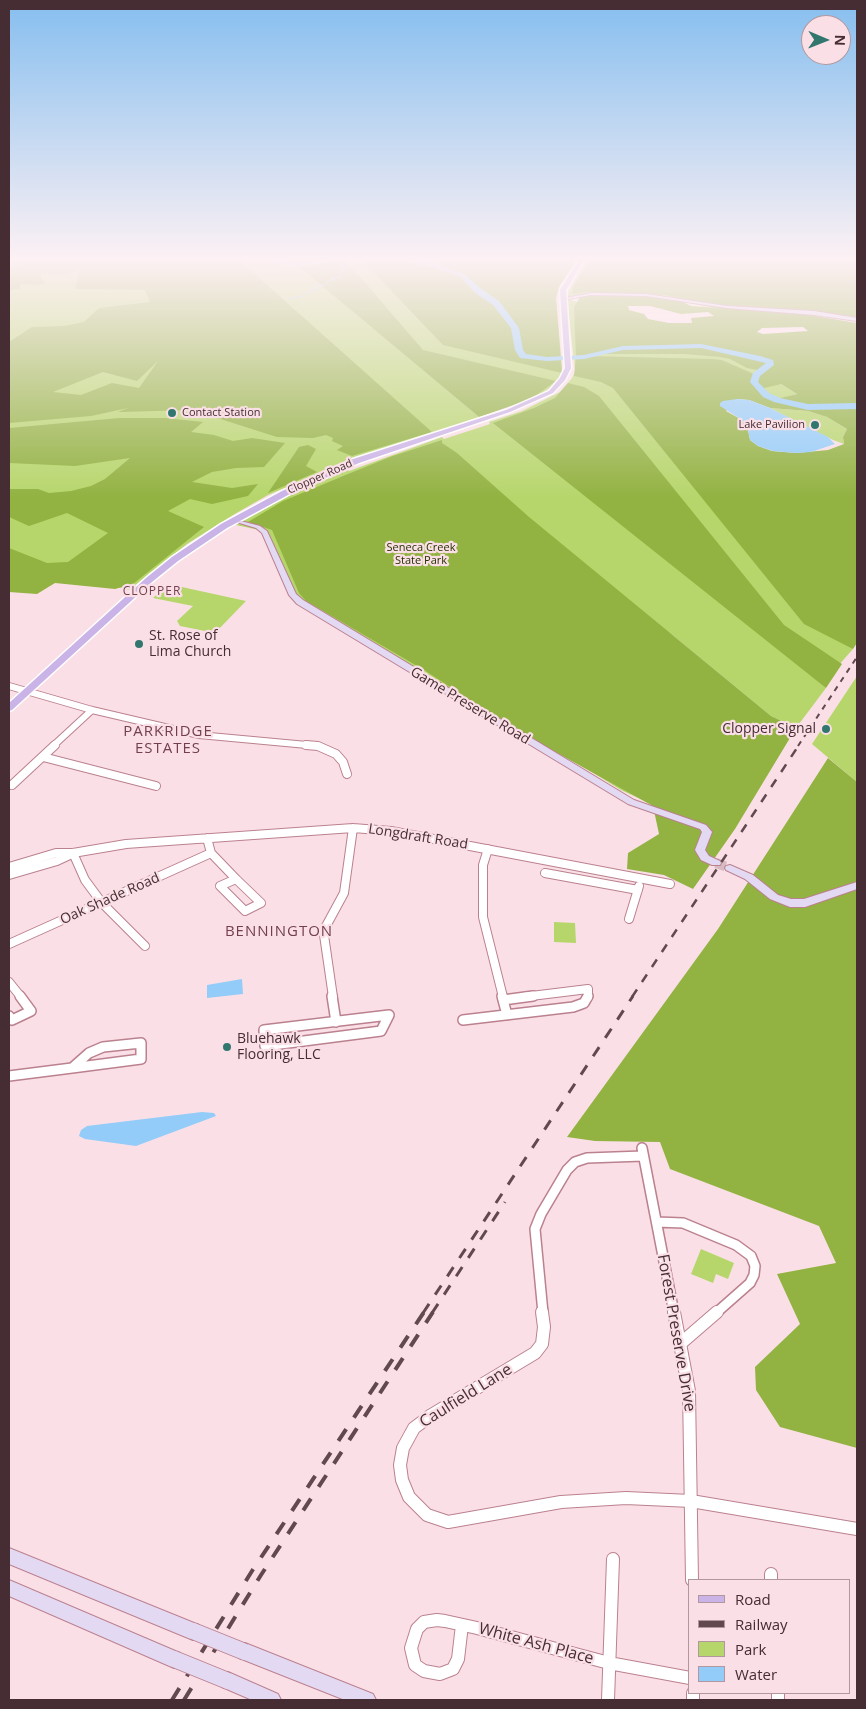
<!DOCTYPE html>
<style>
body{margin:0}
#map{position:relative;width:866px;height:1709px;overflow:hidden;background:#fae0e6;font-family:"Open Sans",sans-serif}
canvas{display:block}
.frame{position:absolute;inset:0;border:10px solid #462d33;pointer-events:none}
.legend{position:absolute;left:688px;top:1579px;width:162px;height:115px;box-sizing:border-box;background:#fae0e6;border:1px solid #b2989e;margin:0;padding:6px 9px;list-style:none;font-size:15px;color:#462d33}
.legend li{display:flex;align-items:center;gap:10px;height:25px}
.legend b{width:25px;border:1px solid #b2989e}
.north{position:absolute;left:801px;top:15px;width:50px;height:50px;box-sizing:border-box;background:#fae0e6;border:1px solid #b2989e;border-radius:50%;rotate:91deg;font-size:14px;font-weight:700;line-height:20px;text-align:center;color:#462d33}
.north::after{content:'';display:block;margin:auto;width:18px;height:22px;background:#31776e;clip-path:polygon(50% 0,100% 100%,50% 72%,0 100%)}
</style>
<div id="map">
<canvas width="866" height="1709"></canvas>
<div class="frame"></div>
<ul class="legend">
<li><b style="height:6px;background:#cab3e7"></b>Road</li>
<li><b style="height:6px;background:#62494f"></b>Railway</li>
<li><b style="height:14px;background:#b6d66b"></b>Park</li>
<li><b style="height:14px;background:#93ccf9"></b>Water</li>
</ul>
<div class="north">N</div>
</div>
<script>
const context = document.querySelector('canvas').getContext('2d');
context.lineJoin = 'round';
function fill(path, color) { context.fillStyle = color; context.fill(path, 'evenodd'); }
const shape = rows => new Path2D(rows.map(r => 'M' + r).join(''));
function strokePath(path, color, width, dash) { context.strokeStyle = color; context.lineWidth = width; context.lineCap = dash ? 'butt' : 'round'; context.setLineDash(dash || []); context.stroke(path); }
function label(font, color, halo, rows, align = 'center') {
  context.font = font + ' "Open Sans",sans-serif'; context.lineWidth = 4.5; context.setLineDash([]); context.textBaseline = 'middle'; context.strokeStyle = halo; context.fillStyle = color; for (const [text, x, y, turn = 0] of rows) {
    context.save(); context.translate(x, y); context.rotate((+turn || 0) * Math.PI / 180); context.textAlign = isNaN(turn) ? turn : align; if (halo) context.strokeText(text, 0, 0); context.fillText(text, 0, 0); context.restore();
  }
}
fill(shape([
 [9,260,575,260,562,279,556,298,562,368,559,378,551,387,540,395,482,416,331,293,479,417,348,461,268,495,233,515,187,544,129,590,36,563,9,584],
 [587,260,857,260,857,322,827,316,723,310,681,301,581,295,568,299,637,322,775,362,781,384,797,394,777,400,762,392,700,402,853,649,822,684,826,688,796,728,771,716,670,633,707,830,621,790,494,712,490,714,309,606,296,594,279,564,268,532,236,525,292,494,347,470,349,471,442,437,444,439,490,424,489,422,522,411,560,392,572,378,575,371,567,299,569,290],
 [770,408,808,411,827,417,847,429,843,437,844,444,833,440],
 [168,584,246,601,215,633,180,626,177,621,193,606,153,598],
 [857,676,857,782,812,744],
 [554,922,575,923,576,943,554,942],
 [701,1249,734,1263,728,1279,716,1274,713,1283,691,1274]
]), '#b6d66b');
fill(shape([
 [9,260,239,260,432,432,352,456,337,450,343,446,332,441,333,438,326,435,313,438,277,437,192,410,118,412,128,408,91,416,9,423,9,342,32,327,64,326,84,322,99,308,150,302,145,290,75,289,80,269,70,273,56,274,41,273,41,279,46,283,37,285,21,284,19,289,9,290,9,267,20,267,16,264,9,263],
 [158,361,139,388,112,383,81,395,53,392,103,372,137,381],
 [282,260,343,260,361,278,423,350,556,381,531,399,479,417,297,265,282,263],
 [362,260,404,260,441,269,441,261,437,260,577,260,558,288,556,298,562,373,443,345],
 [590,260,857,260,857,319,831,314,718,306,665,295,586,292,572,294,573,287],
 [590,295,653,297,683,302,691,306,803,314,857,323,857,643,853,649,804,624,613,388,601,382,574,376,576,357,574,307,580,297],
 [628,306,650,306,681,314,708,312,714,316,691,318,692,323,669,323,648,319,644,314,629,310],
 [803,327,808,331,763,334,757,332,762,328],
 [608,350,601,354,685,354,720,357,730,359,747,368,762,371,756,375,722,360,712,359,586,356],
 [781,384,797,394,777,399,766,395,760,389],
 [737,399,749,400,770,408,808,411,827,417,847,429,843,437,844,444,828,450,796,453,772,451,758,446,750,440,748,430,742,420,726,411],
 [568,383,584,387,599,396,784,625,842,664,826,688,493,423,534,408,555,398],
 [119,418,165,418,203,422,191,432,214,435,233,441,252,438,285,443,264,467,236,468,212,472,192,482,232,488,258,484,248,496,212,504,190,499,168,511,204,527,133,584,115,589,55,583,37,594,9,592,9,548,47,563,68,562,108,533,67,513,29,526,9,517,9,489,38,489,49,493,71,491,91,486,105,479,130,458,75,466,9,463,9,428],
 [442,440,442,443,457,453,529,517,771,716,796,728,735,829,693,889,664,875,627,869,628,853,659,834,653,806,521,733,424,670,306,601,299,593,272,530,248,522,283,501,348,474,390,457],
 [308,445,316,449,306,466,317,472,268,493,299,447],
 [828,758,857,782,857,1448,780,1427,756,1390,755,1367,800,1324,777,1274,836,1263,819,1226,670,1169,660,1142,595,1141,567,1137,718,929]
]), '#92b241');
fill(shape([
 [737,399,749,400,770,408,828,437,835,444,811,452,796,453,773,451,758,446,750,440,748,430,742,420,720,406,720,403,723,401],
 [242,979,243,994,207,998,207,985],
 [202,1112,214,1113,216,1116,136,1146,85,1139,79,1136,81,1130,87,1126]
]), '#93ccf9');
strokePath(shape([
 [413,260,430,265],
 [287,299,303,296,308,292,317,290,313,288,314,285,325,285,328,281,335,279,331,278,342,277,338,272,349,269,338,263,339,260]
]), '#93ccf9', 1);
fill(shape([
 [279,260,297,263,341,260,297,267,280,264,279,260],
 [431,260,437,260,434,264,464,274,480,288,499,301,519,328,523,350,526,354,547,357,584,355,623,346,701,344,760,356,773,360,774,365,760,376,758,382,769,393,780,398,808,404,857,403,857,409,808,410,774,402,763,397,750,382,753,373,766,363,701,348,623,350,584,359,547,361,520,358,515,350,511,328,493,305,474,292,460,276,428,266,427,265,431,260]
]), '#93ccf9');
strokePath(shape([
 [716,863,730,868]
]), '#d6bcc2', 10, [10, 5]);
const streetFar3 = shape([
 [9,686,92,710,199,735,318,746],
 [53,746,92,710]
]);
const streetFar2 = shape([
 [306,745,318,746,336,754,343,762,347,774],
 [43,757,156,786],
 [12,785,55,745],
 [207,838,211,853,236,879],
 [488,849,483,865,483,917,503,997],
 [73,853,85,880,102,903,145,946],
 [9,867,56,853,73,853,126,844,353,828,391,831,670,884],
 [545,873,638,890],
 [9,875,57,861,72,854],
 [236,879,261,903,245,911,220,886,236,879],
 [629,919,639,886],
 [9,944,211,853],
 [9,982,21,997],
 [333,997,324,935,325,928,344,893,353,828],
 [523,997,588,989,588,997]
]);
const streetFar1 = shape([
 [332,996,336,1022],
 [502,996,507,1015],
 [503,1000,533,996],
 [389,1015,381,1031,265,1046,264,1030,389,1015],
 [9,1016,12,1020,31,1011,20,996],
 [463,1020,573,1007,584,1003,588,996],
 [141,1043,141,1059,72,1068,89,1053,103,1047,141,1043],
 [9,1076,72,1068],
 [642,1148,674,1313],
 [657,1222,683,1223,736,1245,751,1256,755,1266,754,1275,750,1283,716,1313],
 [543,1313,535,1229,541,1214,567,1170,575,1162,587,1158,643,1156]
]);
const street = shape([
 [542,1312,544,1327,542,1344,535,1353,430,1416,414,1428,403,1448,400,1465,402,1480,409,1497,427,1515,448,1522,561,1502,626,1498,691,1501,857,1529],
 [674,1312,689,1391,692,1580],
 [680,1344,717,1312],
 [771,1574,771,1580],
 [462,1625,458,1659,453,1669,440,1674,424,1671,415,1665,411,1648,417,1629,424,1622,437,1620,445,1621,477,1628,609,1663,690,1678],
 [693,1693,693,1700],
 [778,1693,778,1700],
 [608,1700,613,1559]
]);
const secondary = shape([
 [591,293,646,294,727,306,814,311,857,318,857,321,814,315,727,308,646,296,591,295,563,300,561,299,591,293],
 [233,519,260,526,267,531,290,581,296,594,303,600,634,800,706,825,712,832,705,850,709,856,720,861,721,863,720,865,712,865,701,860,695,850,702,832,700,829,628,804,297,604,289,595,262,533,256,528,233,521,233,519],
 [730,865,753,875,778,895,791,899,804,899,857,882,857,889,805,907,790,907,770,899,745,879,726,870,725,868,726,866,730,865],
 [9,1548,199,1625,202,1631,199,1637,193,1640,9,1564,9,1548],
 [9,1580,180,1653,183,1659,180,1665,174,1668,9,1596,9,1580],
 [245,1643,373,1694,376,1700,345,1700,239,1658,236,1652,239,1646,245,1643],
 [228,1672,278,1694,281,1700,252,1700,222,1687,219,1681,222,1675,228,1672]
]);
const primary = shape([
 [579,260,584,260,566,290,571,368,565,380,553,393,510,412,359,463,288,495,227,528,178,561,152,582,12,710,9,711,9,703,146,578,172,557,221,524,282,491,353,459,506,410,549,391,560,378,565,368,560,290,579,260]
]);
strokePath(streetFar3, '#bb818f', 8);
strokePath(streetFar2, '#bb818f', 10);
strokePath(streetFar1, '#bb818f', 12);
strokePath(street, '#bb818f', 14);
strokePath(secondary, '#bb818f', 2);
strokePath(primary, '#fff', 3);
strokePath(streetFar3, '#fff', 6);
strokePath(streetFar2, '#fff', 8);
strokePath(streetFar1, '#fff', 9);
strokePath(street, '#fff', 12);
fill(secondary, '#e4d9f3');
fill(primary, '#cab3e7');
strokePath(shape([
 [798,746,857,657]
]), '#62494f', 2, [5.5, 5.5]);
strokePath(shape([
 [632,997,799,745]
]), '#62494f', 2.5, [9, 9]);
strokePath(shape([
 [423,1313,633,996],
 [432,1313,505,1202]
]), '#62494f', 3, [11, 11]);
strokePath(shape([
 [172,1700,252,1571,424,1312],
 [184,1700,261,1575,433,1312]
]), '#62494f', 4, [14, 14]);
const secondaryBridge = shape([
 [193,1631,245,1652],
 [174,1659,228,1681]
]);
strokePath(secondaryBridge, '#bb818f', 18, []);
strokePath(secondaryBridge, '#e4d9f3', 16);
const sky = context.createLinearGradient(0, 0, 0, 499);
sky.addColorStop(0, '#86beef');
sky.addColorStop(0.52, '#fdf1f4');
sky.addColorStop(1, '#fdf1f400');
context.fillStyle = sky;
context.fillRect(0, 0, 866, 499);
for (const [x, y, r, color] of [
 [172,413,5,"#31776e"],
 [815,425,5,"#31776e"],
 [139,644,5,"#31776e"],
 [826,729,5,"#31776e"],
 [227,1047,5,"#31776e"]
]) { const dot = new Path2D(); dot.arc(x, y, r, 0, 2 * Math.PI); context.fillStyle = color; context.fill(dot); strokePath(dot, '#fae0e6', 2); }
label('11px', '#462d33', '#fae0e6', [
 ["Contact Station",182,413],
 ["Lake Pavilion",805,425,"right"]
], 'left');
label('11px', '#462d33', '#fae0e6', [
 ["Clopper Road",320,477,-24]
]);
label('11px', '#243001', '#fae0e6', [
 ["Seneca Creek",421,548],
 ["State Park",421,561]
]);
context.letterSpacing = '1px';
label('12px', '#733f4d', '#fae0e6', [
 ["CLOPPER",152,592]
]);
context.letterSpacing = '0px';
label('14px', '#462d33', '#fae0e6', [
 ["St. Rose of",149,636],
 ["Lima Church",149,652],
 ["Clopper Signal",816,729,"right"],
 ["Bluehawk",237,1039],
 ["Flooring, LLC",237,1055]
], 'left');
label('14px', '#462d33', '#fae0e6', [
 ["Game Preserve Road",470,706,31],
 ["Longdraft Road",418,837,9],
 ["Oak Shade Road",110,899,-24]
]);
context.letterSpacing = '1px';
label('15px', '#733f4d', '#fae0e6', [
 ["PARKRIDGE",168,732],
 ["ESTATES",168,749],
 ["BENNINGTON",279,932]
]);
context.letterSpacing = '0px';
label('16px', '#462d33', '#fae0e6', [
 ["Forest Preserve Drive",676,1333,80],
 ["Caulfield Lane",466,1396,-32],
 ["White Ash Place",536,1644,15]
]);
</script>
